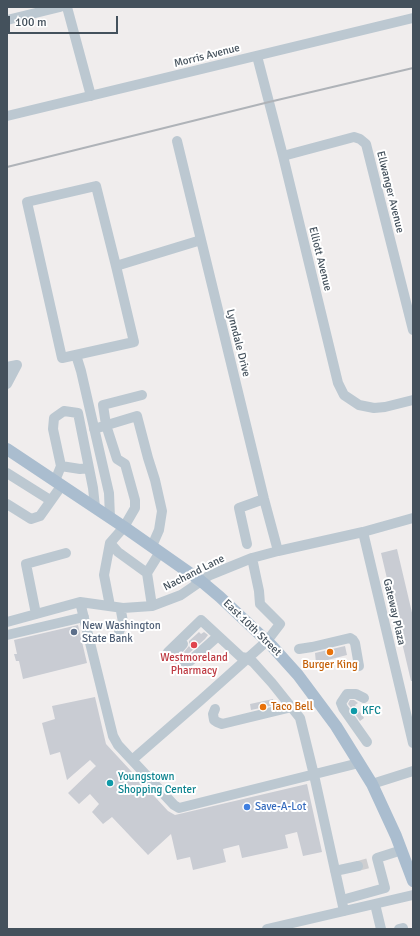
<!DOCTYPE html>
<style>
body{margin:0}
#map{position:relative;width:420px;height:936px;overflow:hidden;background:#f0eded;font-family:Signika,sans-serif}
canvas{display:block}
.frame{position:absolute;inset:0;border:8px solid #44515c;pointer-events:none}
.scale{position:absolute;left:8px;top:16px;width:110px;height:18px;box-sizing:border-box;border:2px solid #44515c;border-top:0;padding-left:5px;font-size:12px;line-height:14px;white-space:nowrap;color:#44515c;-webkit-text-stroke:3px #fff;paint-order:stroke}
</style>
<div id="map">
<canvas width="420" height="936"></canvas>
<div class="frame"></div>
<div class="scale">100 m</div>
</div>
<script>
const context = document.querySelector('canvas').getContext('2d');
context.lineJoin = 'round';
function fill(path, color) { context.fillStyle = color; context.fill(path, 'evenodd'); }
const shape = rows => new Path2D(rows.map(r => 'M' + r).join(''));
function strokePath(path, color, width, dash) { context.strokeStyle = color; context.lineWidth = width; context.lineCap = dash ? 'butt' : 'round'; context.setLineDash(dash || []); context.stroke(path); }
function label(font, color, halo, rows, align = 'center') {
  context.font = font + ' Signika,sans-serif'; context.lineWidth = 4; context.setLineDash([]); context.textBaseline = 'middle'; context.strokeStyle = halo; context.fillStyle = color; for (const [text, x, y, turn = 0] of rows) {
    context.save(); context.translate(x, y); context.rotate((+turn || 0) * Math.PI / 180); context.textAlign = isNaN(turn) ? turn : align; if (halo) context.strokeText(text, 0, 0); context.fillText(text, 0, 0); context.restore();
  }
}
fill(shape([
 [397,549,413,617,413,681,411,681,381,553],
 [78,625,87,663,23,679,19,661,16,661,14,654,17,654,14,640],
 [199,632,201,634,204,632,208,635,205,639,187,655,184,652,189,646,189,641],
 [345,646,347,655,316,663,315,653],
 [95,697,106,744,168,811,175,815,307,784,322,852,303,856,297,832,285,835,288,848,242,858,239,845,223,849,226,862,193,870,190,857,177,860,171,834,148,855,112,817,103,824,92,812,99,804,90,794,79,804,68,793,96,766,90,760,67,780,60,752,50,755,42,723,55,719,52,706],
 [273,699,274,705,251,710,250,704],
 [350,700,354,700,358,703,355,705,364,718,360,721,349,705,348,704]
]), '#c9ccd3');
strokePath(shape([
 [358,866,369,863]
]), '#ceced0', 10, [10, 5]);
strokePath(shape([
 [67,7,91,96],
 [7,20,60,7],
 [257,56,283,156,338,383,344,395,359,405,374,408,385,407,413,400],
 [7,116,413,18],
 [177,141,264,499,278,551],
 [283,156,354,137,360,139,366,144,413,330],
 [96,186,116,266,134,342,62,358,27,202,96,186],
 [116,266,201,240],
 [76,355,81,371,109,493,110,518],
 [7,367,17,365,7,384],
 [94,429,137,416,148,458,155,480,162,511,159,530,152,546],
 [61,466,80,469,89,468],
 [7,473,50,500],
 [55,481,61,466,53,429,54,418,64,411,78,413,93,488,95,507],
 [7,504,31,519,40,516,62,485],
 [363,532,413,743],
 [110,543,118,552,147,573],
 [247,544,239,508,264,499],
 [80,602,113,736,118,745,174,805,179,808,359,763],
 [110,606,104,575,110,543,124,527,135,508,135,500,125,464,117,459,106,425,103,405,142,395],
 [152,606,147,573,160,552],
 [36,614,26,564,66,553],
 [7,622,80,602,123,608,152,606,181,595,210,575,252,558,278,551,363,532,413,518],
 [119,632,123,622,121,611,123,608],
 [7,635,84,617],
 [183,644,177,651,176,655,179,660,186,662,190,661,218,636],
 [299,649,312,647,350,638,353,640,355,643,359,666],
 [168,652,201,620,241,657,247,658,253,662,272,683,300,718,314,775,344,911],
 [364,698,356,694,347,694,341,703,343,708,367,742],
 [215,709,213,714,214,720,217,722,222,724,292,707],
 [132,760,201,700,267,641,280,624,260,604,259,591,252,558],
 [372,784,413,771],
 [335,871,358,866],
 [342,900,385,888,377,858,402,850],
 [375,904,381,929],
 [267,929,413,895],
 [399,929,403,928,403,929]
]), '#bcc8d1', 10);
strokePath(shape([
 [7,449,124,527,201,581,220,597,271,645,298,675,336,726,359,763,372,784,396,836,413,881]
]), '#aabdcf', 12);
strokePath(shape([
 [7,167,269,102,413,68]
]), '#afb3b8', 2);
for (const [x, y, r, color] of [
 [74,632,4,"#5c6f8a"],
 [194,645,4,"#e0444e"],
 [330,652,4,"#e8710a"],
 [263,707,4,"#e8710a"],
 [354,711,4,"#0f9aa8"],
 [110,783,4,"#0f9aa8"],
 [247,807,4,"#3f7fe0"]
]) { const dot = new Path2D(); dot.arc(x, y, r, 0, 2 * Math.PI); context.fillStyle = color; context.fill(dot); strokePath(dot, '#fff', 1.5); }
label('11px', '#44515c', '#fff', [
 ["Morris Avenue",207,56,-14],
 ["Ellwanger Avenue",390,192,76],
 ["Elliott Avenue",320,259,76],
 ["Lynndale Drive",238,343,76],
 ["Nachand Lane",194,573,-27],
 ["Gateway Plaza",394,612,77],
 ["East 10th Street",252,628,44]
]);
label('11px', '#4e5e75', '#fff', [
 ["New Washington",82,626],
 ["State Bank",82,639]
], 'left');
label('11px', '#be3a42', '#fff', [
 ["Westmoreland",194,658],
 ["Pharmacy",194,671]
]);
label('11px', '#c56008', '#fff', [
 ["Burger King",330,665],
 ["Taco Bell",271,707,"left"]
]);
label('11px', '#0d838f', '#fff', [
 ["KFC",362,711],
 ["Youngstown",118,777],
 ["Shopping Center",118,790]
], 'left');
label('11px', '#366cbe', '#fff', [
 ["Save-A-Lot",255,807]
], 'left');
</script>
